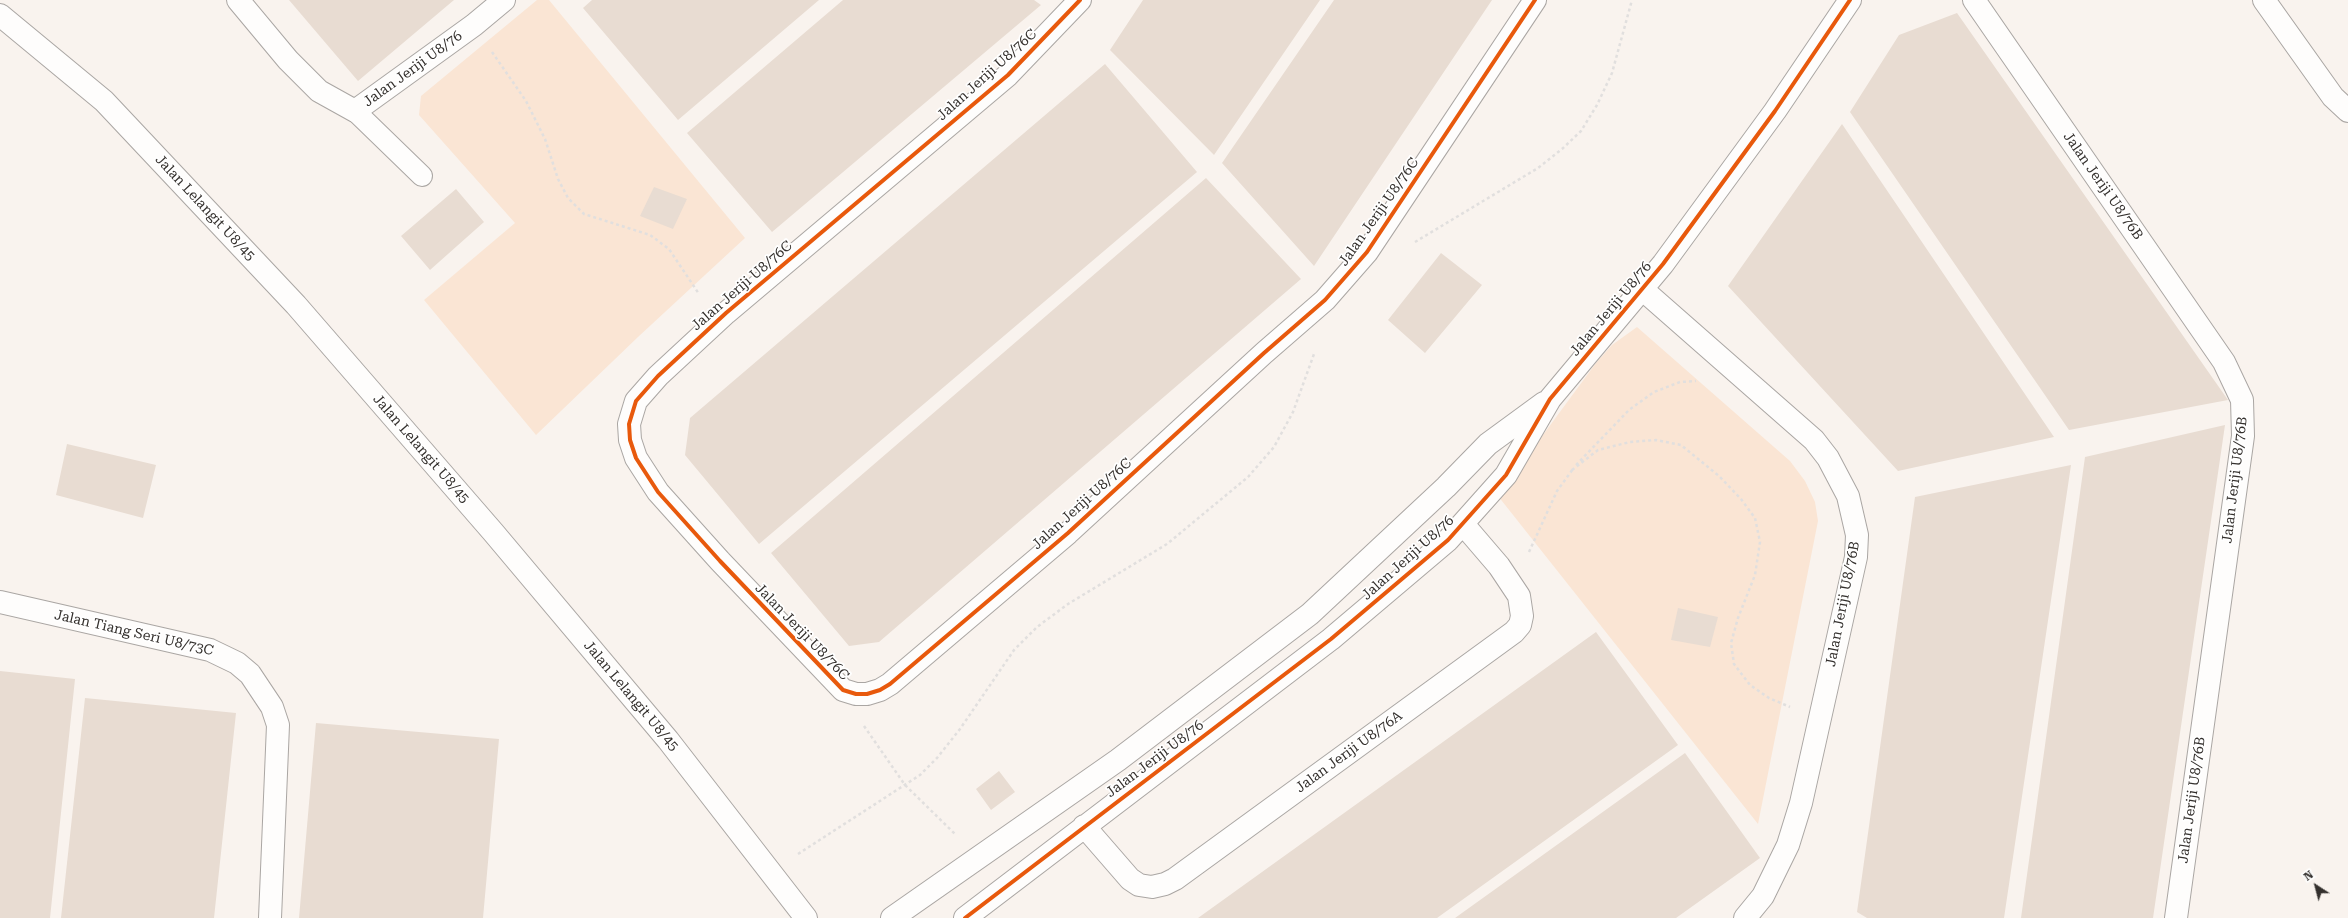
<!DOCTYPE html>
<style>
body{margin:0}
#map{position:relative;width:2348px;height:918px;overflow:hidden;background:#f9f3ee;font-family:"Roboto Serif",serif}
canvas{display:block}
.north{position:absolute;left:2296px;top:866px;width:40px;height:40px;-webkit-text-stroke:3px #fff;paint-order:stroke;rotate:324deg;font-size:11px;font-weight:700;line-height:16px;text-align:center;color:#34302d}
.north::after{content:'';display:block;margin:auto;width:14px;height:18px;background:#34302d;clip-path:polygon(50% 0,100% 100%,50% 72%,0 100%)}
</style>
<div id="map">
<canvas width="2348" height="918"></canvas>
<div class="north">N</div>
</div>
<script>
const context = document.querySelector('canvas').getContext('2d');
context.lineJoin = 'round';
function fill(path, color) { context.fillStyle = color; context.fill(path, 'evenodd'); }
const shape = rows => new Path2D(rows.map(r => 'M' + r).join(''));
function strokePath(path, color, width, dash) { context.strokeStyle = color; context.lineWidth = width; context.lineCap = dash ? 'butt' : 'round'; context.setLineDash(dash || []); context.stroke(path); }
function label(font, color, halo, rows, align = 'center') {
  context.font = font + ' "Roboto Serif",serif'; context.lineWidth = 3.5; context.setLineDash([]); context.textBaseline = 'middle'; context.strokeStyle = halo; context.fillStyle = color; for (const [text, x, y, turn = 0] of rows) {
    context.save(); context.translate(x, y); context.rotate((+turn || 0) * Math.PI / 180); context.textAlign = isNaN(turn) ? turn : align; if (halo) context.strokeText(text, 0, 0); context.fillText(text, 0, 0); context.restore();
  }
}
fill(shape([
 [537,0,549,0,745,238,638,337,536,435,424,300,515,223,419,115,421,96],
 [1637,327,1790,461,1805,481,1815,502,1818,521,1758,824,1498,496,1596,363,1612,345]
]), '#fae5d4');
fill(shape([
 [289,0,454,0,358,81],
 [592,0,819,0,678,120,583,8],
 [843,0,1034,0,1041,5,772,232,687,133],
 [1143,0,1320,0,1214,155,1110,50],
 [1334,0,1492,0,1314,266,1222,163],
 [1957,13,2228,400,2069,430,1850,112,1899,35],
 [1105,64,1197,172,759,544,685,455,690,418],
 [1842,124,2054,437,1898,471,1728,286],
 [1206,178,1301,279,879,642,849,646,771,553],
 [654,187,687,199,673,229,640,216],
 [456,189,484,222,430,270,401,236],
 [1441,253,1482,285,1425,353,1388,320],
 [2225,425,2153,918,2021,918,2085,457],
 [67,444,156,465,143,518,56,495],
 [2071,465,2004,918,1867,918,1857,912,1915,497],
 [1678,608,1718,617,1710,647,1671,640],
 [1596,632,1678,745,1437,918,1198,918],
 [0,671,75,679,50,918,0,918],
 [85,698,236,713,214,918,61,918],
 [316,723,499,739,483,918,299,918],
 [1685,753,1760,858,1676,918,1455,918],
 [999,771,1015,792,991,810,976,789]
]), '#e8dcd2');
const service = shape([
 [355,111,422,176]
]);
const minor = shape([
 [238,0,288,60,319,91,355,111,474,25,504,0],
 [1080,0,1008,75,726,313,658,376,636,401,629,424,630,440,636,458,658,492,720,561,843,690,856,694,867,694,880,690,890,684,1068,533,1264,353,1325,300,1367,252,1535,0],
 [1974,0,2224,362,2242,400,2243,436,2176,918],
 [1642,289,1814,440,1828,458,1848,496,1857,535,1856,557,1801,803,1788,845,1763,896,1745,918],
 [0,602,210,650,237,663,250,674,272,707,278,725,270,918],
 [1084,826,1130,879,1139,885,1152,887,1165,884,1175,879,1514,632,1520,625,1522,616,1519,596,1499,566,1463,524],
 [892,918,1118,760,1310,614,1446,487,1488,444,1544,403],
 [965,918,1331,639,1448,540,1506,475,1550,399,1663,264,1775,111,1850,0]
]);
const tertiary = shape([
 [0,15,104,101,296,305,493,532,668,740,806,918]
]);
const motorway = shape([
 [2264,0,2333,97,2348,111]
]);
strokePath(service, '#aaa6a3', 22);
strokePath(minor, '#aaa6a3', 24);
strokePath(tertiary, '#aaa6a3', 24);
strokePath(motorway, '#aaa6a3', 24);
strokePath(shape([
 [492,52,526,101,545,139,558,179,568,198,584,214,650,235,669,249,699,294],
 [1415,242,1538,168,1562,149,1581,131,1597,105,1612,73,1632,0],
 [1576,465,1629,410,1654,392,1680,382,1696,381],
 [1572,470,1598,450,1630,442,1656,440,1681,445,1719,476,1741,499,1755,518,1760,542,1755,575,1738,618,1731,643,1734,664,1750,685,1769,698,1790,707],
 [1529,552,1557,491,1573,469],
 [864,726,905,785,956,835],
 [798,854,920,775,937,758,960,729,1014,650,1037,627,1068,604,1167,544,1248,477,1274,447,1293,412,1314,354]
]), '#e1dfde', 2.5, [3, 3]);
strokePath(service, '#fefdfc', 20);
strokePath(minor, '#fefdfc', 22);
strokePath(tertiary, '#fefdfc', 22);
strokePath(motorway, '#fefdfc', 22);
strokePath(shape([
 [1080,0,1008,75,726,313,658,376,636,401,629,424,630,440,636,458,658,492,720,561,843,690,856,694,867,694,880,690,890,684,1068,533,1264,353,1325,300,1367,252,1535,0],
 [965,918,1331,639,1448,540,1506,475,1550,399,1663,264,1775,111,1850,0]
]), '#e8590c', 4);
label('14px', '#34302d', '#fff', [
 ["Jalan Jeriji U8/76",413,69,-36],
 ["Jalan Jeriji U8/76C",987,75,-42],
 ["Jalan Jeriji U8/76B",2103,186,55],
 ["Jalan Lelangit U8/45",205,208,47],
 ["Jalan Jeriji U8/76C",1379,212,-55],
 ["Jalan Jeriji U8/76C",742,286,-41],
 ["Jalan Jeriji U8/76",1611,309,-50],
 ["Jalan Lelangit U8/45",421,449,49],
 ["Jalan Jeriji U8/76B",2235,480,-83],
 ["Jalan Jeriji U8/76C",1082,504,-42],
 ["Jalan Jeriji U8/76",1408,558,-42],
 ["Jalan Jeriji U8/76B",1843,604,-79],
 ["Jalan Jeriji U8/76C",802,632,46],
 ["Jalan Tiang Seri U8/73C",134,633,13],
 ["Jalan Lelangit U8/45",631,696,50],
 ["Jalan Jeriji U8/76A",1349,752,-36],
 ["Jalan Jeriji U8/76",1155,759,-37],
 ["Jalan Jeriji U8/76B",2192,800,-82]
]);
</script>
